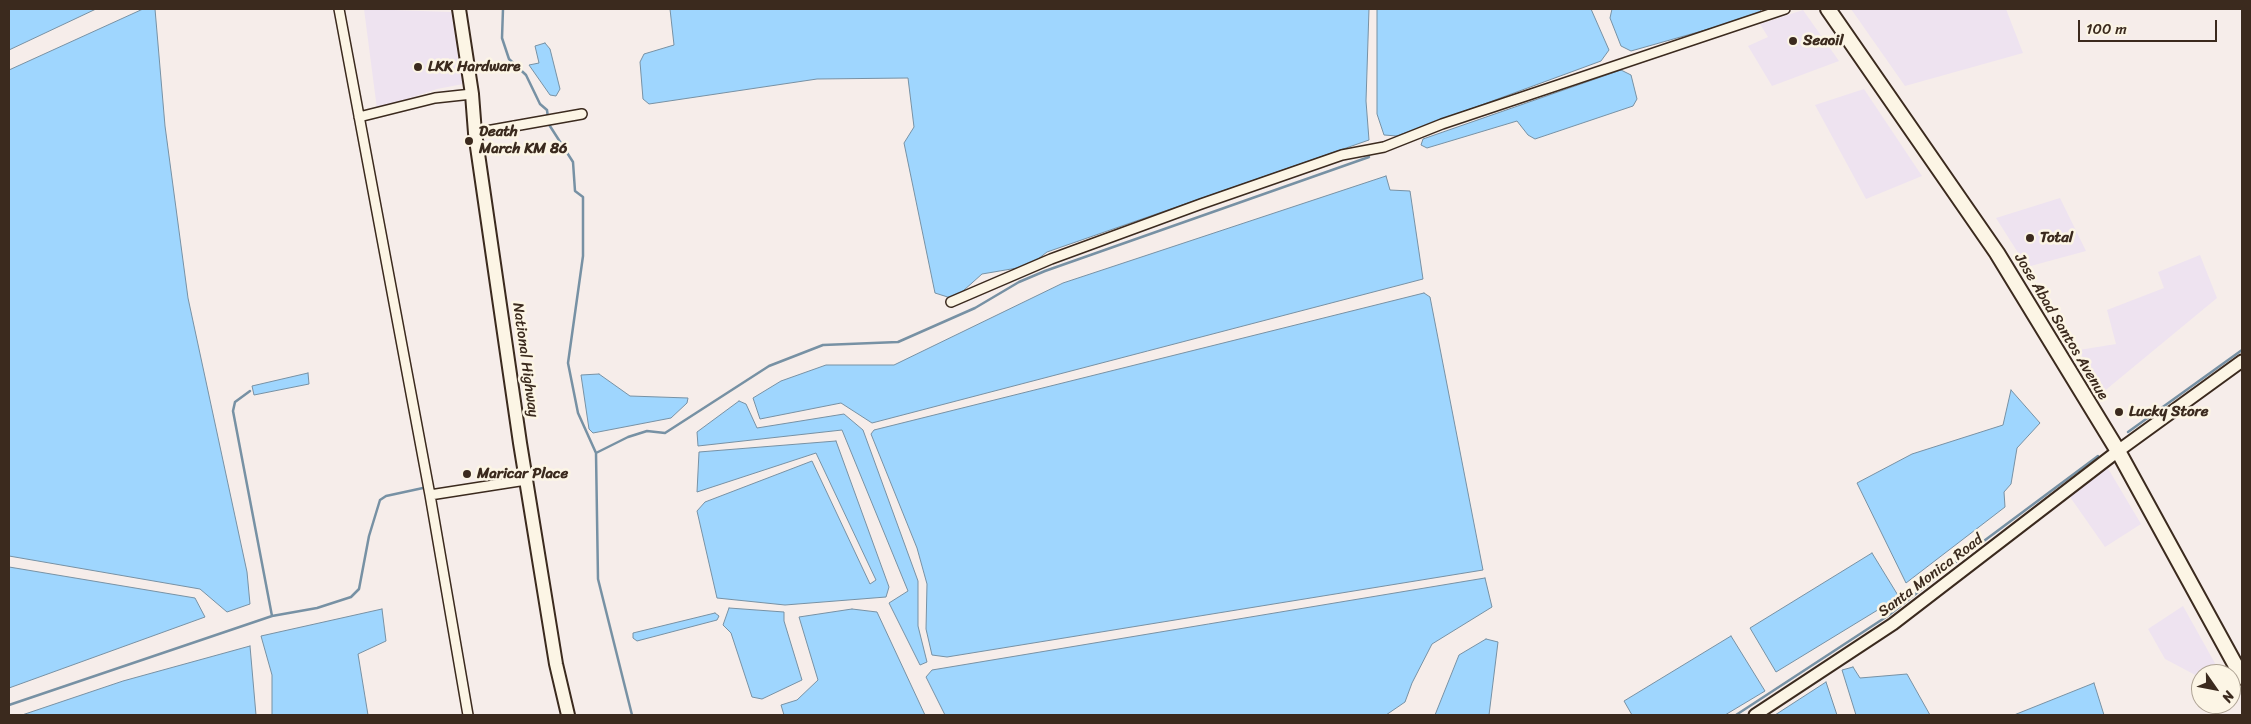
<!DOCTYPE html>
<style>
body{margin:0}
#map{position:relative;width:2251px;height:724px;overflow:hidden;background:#f6edea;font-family:Sriracha,sans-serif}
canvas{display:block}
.frame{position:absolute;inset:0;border:10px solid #3b2a1e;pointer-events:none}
.north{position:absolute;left:2191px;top:664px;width:50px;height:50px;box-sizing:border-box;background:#fcf5e5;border:1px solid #afa495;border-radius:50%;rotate:123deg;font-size:14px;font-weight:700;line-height:20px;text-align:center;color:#3b2a1e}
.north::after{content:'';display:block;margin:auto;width:18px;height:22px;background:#3b2a1e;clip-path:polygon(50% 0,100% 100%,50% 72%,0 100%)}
.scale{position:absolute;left:2078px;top:20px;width:139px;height:22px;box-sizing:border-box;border:2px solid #3b2a1e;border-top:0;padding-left:6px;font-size:15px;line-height:18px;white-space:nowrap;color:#3b2a1e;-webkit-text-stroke:4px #fcf5e5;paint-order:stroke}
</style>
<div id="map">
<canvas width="2251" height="724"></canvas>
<div class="frame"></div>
<div class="north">N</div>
<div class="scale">100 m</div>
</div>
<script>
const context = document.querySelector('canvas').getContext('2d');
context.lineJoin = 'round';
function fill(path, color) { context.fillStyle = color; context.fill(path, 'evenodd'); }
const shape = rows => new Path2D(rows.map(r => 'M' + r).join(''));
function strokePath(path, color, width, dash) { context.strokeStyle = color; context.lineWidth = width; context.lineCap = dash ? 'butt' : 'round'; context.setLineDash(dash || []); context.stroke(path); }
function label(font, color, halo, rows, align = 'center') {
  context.font = font + ' Sriracha,sans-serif'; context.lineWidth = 5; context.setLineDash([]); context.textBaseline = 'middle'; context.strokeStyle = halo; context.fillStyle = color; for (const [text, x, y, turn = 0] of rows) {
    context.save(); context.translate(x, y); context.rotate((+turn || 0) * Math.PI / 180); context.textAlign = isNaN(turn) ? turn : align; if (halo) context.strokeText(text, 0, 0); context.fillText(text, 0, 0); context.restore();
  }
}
fill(shape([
 [364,9,451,12,463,84,437,89,377,109],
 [1851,9,2006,9,2023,53,1905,86],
 [1803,10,1839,61,1772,86,1748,46,1768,37,1760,24],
 [1864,89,1922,176,1866,199,1815,105],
 [2060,198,2086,251,2027,267,1996,218],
 [2200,255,2217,298,2102,393,2079,350,2116,344,2107,310,2164,288,2158,272],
 [2106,465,2141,524,2105,547,2068,494],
 [2183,606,2221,674,2201,674,2201,678,2165,659,2148,629]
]), '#eee3f0');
const water = shape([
 [9,9,96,9,9,50,9,9],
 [143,9,155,9,165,126,188,298,247,572,250,604,227,612,200,589,9,556,9,70,143,9],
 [670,9,1369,9,1366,101,1369,140,1047,252,1029,266,982,274,954,299,935,293,904,143,914,127,908,78,817,79,649,104,643,99,640,62,644,54,674,45,670,9],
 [1377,9,1591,9,1609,50,1601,61,1397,136,1384,135,1377,114,1377,9],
 [1612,9,1760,9,1762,14,1631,51,1621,46,1610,18,1612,9],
 [545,43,550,49,560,89,556,96,550,95,529,65,539,63,535,46,545,43],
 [1621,70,1631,75,1637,99,1633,106,1535,139,1528,135,1517,121,1427,148,1421,145,1423,139,1621,70],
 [1386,176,1390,190,1410,191,1423,279,872,423,841,403,760,419,753,398,781,381,826,365,894,365,1063,283,1386,176],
 [1424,293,1430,297,1483,570,947,657,932,655,926,629,927,584,917,548,871,434,874,430,1424,293],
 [308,373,309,384,254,395,252,386,308,373],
 [599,374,630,396,688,398,687,403,671,418,593,433,589,429,581,375,599,374],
 [2011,390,2040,423,2017,448,2011,484,2004,492,2005,507,1906,583,1857,483,1912,454,2003,425,2011,390],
 [739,401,746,404,757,428,844,414,863,430,918,581,918,626,927,662,920,665,889,603,908,591,842,430,698,446,697,432,739,401],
 [836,441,889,587,886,597,785,605,717,598,697,511,705,502,812,461,870,584,876,580,816,453,697,492,699,452,836,441],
 [1872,553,1899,597,1776,672,1750,628,1872,553],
 [9,567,195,598,205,617,9,688,9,567],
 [1485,578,1492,607,1432,644,1412,683,1405,702,1386,715,945,715,926,677,932,670,1485,578],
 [729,608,784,612,784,621,802,680,762,699,752,697,731,633,723,625,729,608],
 [382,609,386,641,358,654,368,715,272,715,272,675,261,636,382,609],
 [852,609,877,612,925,715,784,715,781,705,797,700,818,680,799,617,852,609],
 [715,613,719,616,717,620,637,641,633,638,633,633,715,613],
 [1731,636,1765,691,1725,715,1632,715,1624,701,1731,636],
 [1486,639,1498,642,1489,715,1435,715,1459,655,1486,639],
 [250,646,256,715,22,715,123,681,250,646],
 [1853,667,1860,678,1907,674,1930,715,1856,715,1842,670,1853,667],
 [1826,682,1837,715,1775,715,1826,682],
 [2094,683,2104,715,2014,715,2094,683]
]);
fill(water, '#9fd6fe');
strokePath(water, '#7791a4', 1);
strokePath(shape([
 [503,9,502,38,509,59,526,75,540,104,547,110,548,118],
 [548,123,573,162,575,191,583,197,583,256,568,363,578,413,596,453,598,579,632,715],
 [250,391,235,402,233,411,272,616],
 [2128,432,2242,350],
 [596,453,628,437,647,431,665,433,769,366,823,345,898,342,975,308,1019,282,1045,271,1369,157],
 [9,705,272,616,317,608,351,597,359,589,369,536,380,500,386,496,423,488],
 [1736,715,1889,615,1957,561,2098,456]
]), '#7791a4', 2.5);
const minor = shape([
 [339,9,430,495,468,715],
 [359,117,435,98,472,94],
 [475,133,582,114],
 [951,302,1051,259,1201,204,1342,155,1384,147,1442,124,1785,9],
 [430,495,526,480]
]);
const tertiary = shape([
 [1755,715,1893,624,2118,451,2242,361]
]);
const secondary = shape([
 [459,9,472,94,475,133,520,443,556,664,568,715]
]);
const trunk = shape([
 [1828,9,1997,253,2118,451,2242,677]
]);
strokePath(minor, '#3b2a1e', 12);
strokePath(tertiary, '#3b2a1e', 15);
strokePath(secondary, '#3b2a1e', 16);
strokePath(trunk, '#3b2a1e', 18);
strokePath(minor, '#fcf5e5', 9);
strokePath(tertiary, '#fcf5e5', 11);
strokePath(secondary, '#fcf5e5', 12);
strokePath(trunk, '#fcf5e5', 14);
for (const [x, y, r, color] of [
 [1793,41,5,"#3b2a1e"],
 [418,67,5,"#3b2a1e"],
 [469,141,5,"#3b2a1e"],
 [2030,238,5,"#3b2a1e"],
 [2119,412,5,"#3b2a1e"],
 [467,474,5,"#3b2a1e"]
]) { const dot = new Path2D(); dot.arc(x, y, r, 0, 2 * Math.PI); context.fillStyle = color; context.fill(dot); strokePath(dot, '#fcf5e5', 2); }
label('bold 15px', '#3b2a1e', '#fcf5e5', [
 ["Seaoil",1803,41],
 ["LKK Hardware",428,67],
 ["Death",479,132],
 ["March KM 86",479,149],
 ["Total",2040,238],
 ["Lucky Store",2129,412],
 ["Maricar Place",477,474]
], 'left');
label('15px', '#3b2a1e', '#fcf5e5', [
 ["Jose Abad Santos Avenue",2061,327,59],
 ["National Highway",525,360,82],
 ["Santa Monica Road",1931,576,-37]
]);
</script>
